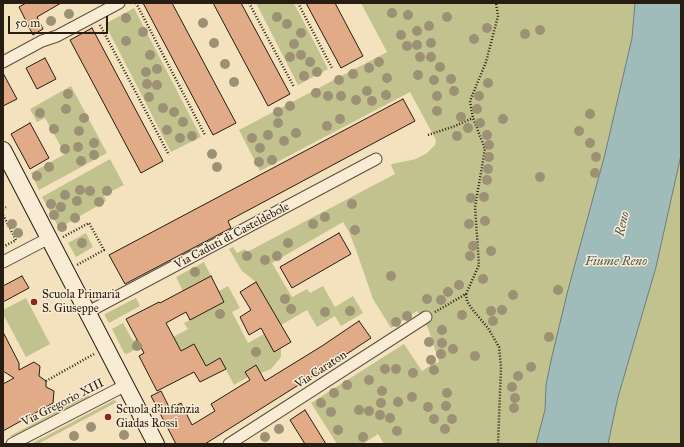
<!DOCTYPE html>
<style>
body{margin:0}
#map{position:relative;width:684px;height:447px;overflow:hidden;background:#f4e2bf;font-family:"IM FELL Great Primer",serif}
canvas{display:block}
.frame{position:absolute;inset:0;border:4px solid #271d13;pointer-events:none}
.scale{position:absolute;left:8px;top:16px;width:100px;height:18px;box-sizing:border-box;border:2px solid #271d13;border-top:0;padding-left:5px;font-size:12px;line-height:14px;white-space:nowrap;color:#271d13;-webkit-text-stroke:3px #f8ecd5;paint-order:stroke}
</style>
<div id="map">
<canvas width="684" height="447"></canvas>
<div class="frame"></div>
<div class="scale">50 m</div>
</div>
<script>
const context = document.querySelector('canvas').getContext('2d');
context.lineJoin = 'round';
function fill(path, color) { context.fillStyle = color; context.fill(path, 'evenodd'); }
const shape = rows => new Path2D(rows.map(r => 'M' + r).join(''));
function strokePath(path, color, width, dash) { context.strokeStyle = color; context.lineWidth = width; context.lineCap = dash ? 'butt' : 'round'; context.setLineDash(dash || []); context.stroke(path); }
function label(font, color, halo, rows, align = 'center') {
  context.font = font + ' "IM FELL Great Primer",serif'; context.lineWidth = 3; context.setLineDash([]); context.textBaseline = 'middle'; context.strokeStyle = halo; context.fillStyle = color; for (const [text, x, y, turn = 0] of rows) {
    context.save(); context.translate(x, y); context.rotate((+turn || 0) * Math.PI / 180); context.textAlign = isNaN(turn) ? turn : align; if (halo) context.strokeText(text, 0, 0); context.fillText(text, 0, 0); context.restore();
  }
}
fill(shape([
 [256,3,294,3,328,69,298,85],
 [361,3,635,3,632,38,605,154,546,385,545,410,536,444,384,444,378,434,363,444,337,444,311,403,404,344,422,371,431,365,439,362,428,328,417,311,391,328,373,299,356,250,349,232,343,222,272,263,292,297,307,289,310,293,323,286,335,307,353,296,363,313,341,326,335,316,317,327,307,310,281,325,256,282,242,271,229,249,233,247,237,253,245,249,247,252,395,174,391,165,392,164,416,159,427,153,435,145,436,140,410,92,260,171,239,130,387,52],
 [134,8,201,137,171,152,105,24],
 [71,86,107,153,39,190,31,173,65,154,45,118,37,122,30,109],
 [681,155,681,444,608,444,618,397,656,267],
 [110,159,124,185,104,195,106,201,59,228,42,197],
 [86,233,93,247,76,257,68,243],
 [204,262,211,276,183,291,176,277],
 [228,286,240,308,232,312,248,343,264,334,274,352,281,348,281,357,271,369,261,373,256,365,245,372,248,377,234,385,220,358,191,374,184,361,188,347,171,356,173,337,188,329,184,323,224,302,219,291],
 [26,298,50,344,26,357,3,314,3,310],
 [136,298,140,306,109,323,105,316,105,314],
 [123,323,133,341,140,337,143,345,127,354,124,353,112,329],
 [89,394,89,397,12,437,10,436],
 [114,400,117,402,38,444,31,444]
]), '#c1c28e');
const water = shape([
 [635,3,681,3,681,155,656,267,618,397,608,444,536,444,545,410,546,385,552,356,568,290,605,154,632,38,635,3]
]);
fill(water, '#9fbcbb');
strokePath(water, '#6f7c78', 1);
const building = shape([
 [26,3,61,3,37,17,43,29,33,35,19,7,26,3],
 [143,3,172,3,236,123,213,135,143,3],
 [213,3,241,3,290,94,268,106,213,3],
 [306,3,335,3,363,56,341,68,306,3],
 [92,28,163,161,141,173,70,40,92,28],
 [45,58,56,79,37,89,26,68,45,58],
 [3,73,17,99,3,106,3,73],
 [403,99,415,121,228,221,231,228,125,284,109,255,403,99],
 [30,123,49,158,30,169,11,134,30,123],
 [339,233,351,254,292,288,280,267,339,233],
 [22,276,29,288,3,302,3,286,22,276],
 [211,276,224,302,190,320,186,312,166,323,181,351,194,344,206,366,220,358,226,369,200,382,194,372,157,391,139,356,144,353,126,319,159,302,160,303,211,276],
 [256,282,291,342,274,352,261,328,249,335,240,317,251,310,240,292,256,282],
 [359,321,371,338,327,367,205,444,176,444,151,396,161,391,170,409,181,403,192,425,215,411,211,404,250,380,245,372,256,365,265,381,322,346,359,321],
 [3,332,19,363,19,370,34,362,40,366,39,376,46,381,46,387,54,391,53,403,3,431,3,384,14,378,3,371,3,332],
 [305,410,326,444,305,444,290,420,305,410]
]);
fill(building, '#e1ab88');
strokePath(building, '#271d13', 1);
const street = shape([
 [3,62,42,41,57,36,119,3],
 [3,262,49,238],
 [88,312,376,159],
 [12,444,126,385],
 [229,444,426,317]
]);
const secondary = shape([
 [3,150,156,444]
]);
strokePath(street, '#5a4e3e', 13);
strokePath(secondary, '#271d13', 18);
strokePath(shape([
 [136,3,205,135],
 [249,3,294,87],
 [298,3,332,68],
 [100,25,169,155],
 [428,135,455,126,473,118],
 [3,209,6,207],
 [3,215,16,240,3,247],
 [63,237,89,223,104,250,77,265],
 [466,294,467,301,472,309,488,328,499,347,501,367,498,444],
 [435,312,466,294,479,265,475,207,485,149,473,118,470,101,486,62,498,16,496,3],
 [46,381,94,354]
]), '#271d13', 2.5, [1, 2]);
strokePath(street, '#f8ecd5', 11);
strokePath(secondary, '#f8ecd5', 16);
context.fillStyle = '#9d9175';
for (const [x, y] of [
 [392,13],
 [69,14],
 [408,15],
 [277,17],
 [447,17],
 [126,18],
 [51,21],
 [203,23],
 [287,24],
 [429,26],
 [487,28],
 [540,30],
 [417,31],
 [143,32],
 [301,33],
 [525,34],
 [401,35],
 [474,39],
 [126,41],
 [214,43],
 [431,43],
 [294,44],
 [417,45],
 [407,46],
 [150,55],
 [301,55],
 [290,57],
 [420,57],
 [431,57],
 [310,62],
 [379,62],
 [225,64],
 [440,67],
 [369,68],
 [157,69],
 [146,72],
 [317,72],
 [353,74],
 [418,75],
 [304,76],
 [387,78],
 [451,79],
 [339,80],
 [434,80],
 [234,82],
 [488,83],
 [147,84],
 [157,85],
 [367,91],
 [454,91],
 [316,93],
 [68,94],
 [386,95],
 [328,96],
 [341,96],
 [437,96],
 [479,96],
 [149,97],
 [356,100],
 [372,101],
 [290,106],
 [163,108],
 [66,109],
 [477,109],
 [437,111],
 [174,112],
 [278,112],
 [40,113],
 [590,114],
 [461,117],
 [84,118],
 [340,119],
 [503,119],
 [183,122],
 [278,123],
 [480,123],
 [327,126],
 [468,128],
 [54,129],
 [167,130],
 [79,131],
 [579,131],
 [296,133],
 [268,135],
 [487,135],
 [192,136],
 [457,136],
 [180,138],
 [252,138],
 [284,141],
 [94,143],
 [590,143],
 [489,145],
 [78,147],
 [260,148],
 [65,149],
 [212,154],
 [94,155],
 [489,157],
 [596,157],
 [272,160],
 [81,161],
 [259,162],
 [49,167],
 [217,167],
 [488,169],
 [595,173],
 [37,176],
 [540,177],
 [487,180],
 [80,190],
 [90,191],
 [107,191],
 [65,195],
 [484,197],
 [471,198],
 [77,201],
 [99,202],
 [51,204],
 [352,204],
 [61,207],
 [54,215],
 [325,217],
 [75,218],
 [485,221],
 [12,224],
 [313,224],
 [469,224],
 [62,227],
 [355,230],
 [18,233],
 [82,243],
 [288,243],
 [473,246],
 [491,251],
 [247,256],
 [277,256],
 [470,256],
 [265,260],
 [195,272],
 [391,276],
 [483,279],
 [459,285],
 [558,290],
 [448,292],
 [513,295],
 [285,299],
 [427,299],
 [441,300],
 [291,309],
 [502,310],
 [350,311],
 [491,311],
 [325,312],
 [220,314],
 [462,315],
 [407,316],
 [493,321],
 [396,322],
 [442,330],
 [549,337],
 [429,342],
 [442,343],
 [137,346],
 [453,349],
 [256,352],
 [441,354],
 [475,356],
 [431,360],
 [531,367],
 [385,369],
 [396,369],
 [434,370],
 [413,373],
 [518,376],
 [369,380],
 [347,385],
 [512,387],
 [382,391],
 [334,393],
 [447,393],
 [412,397],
 [515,398],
 [398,402],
 [321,403],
 [381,403],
 [446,406],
 [428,407],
 [514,408],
 [359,410],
 [369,411],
 [331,412],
 [380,415],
 [390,418],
 [434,419],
 [452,419],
 [91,427],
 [279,429],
 [445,429],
 [338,430],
 [397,431],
 [124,435],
 [74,436],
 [265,437],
 [363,437]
]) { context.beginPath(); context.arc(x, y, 5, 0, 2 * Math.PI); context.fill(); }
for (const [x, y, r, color] of [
 [34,302,4,"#8f2418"],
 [108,417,4,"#8f2418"]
]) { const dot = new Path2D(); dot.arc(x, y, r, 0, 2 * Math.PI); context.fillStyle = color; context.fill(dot); strokePath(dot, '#f8ecd5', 1.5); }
label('12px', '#271d13', '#f8ecd5', [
 ["Via Caduti di Casteldebole",232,236,-28],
 ["Via Caraton",321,370,-33],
 ["Via Gregorio XIII",63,403,-27]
]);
label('12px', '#271d13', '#f8ecd5', [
 ["Scuola Primaria",42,295],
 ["S. Giuseppe",42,309],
 ["Scuola d'infanzia",116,410],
 ["Giadas Rossi",116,424]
], 'left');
label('italic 13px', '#51554e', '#f8ecd5', [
 ["Reno",623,224,-77],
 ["Fiume Reno",616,262]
]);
</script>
